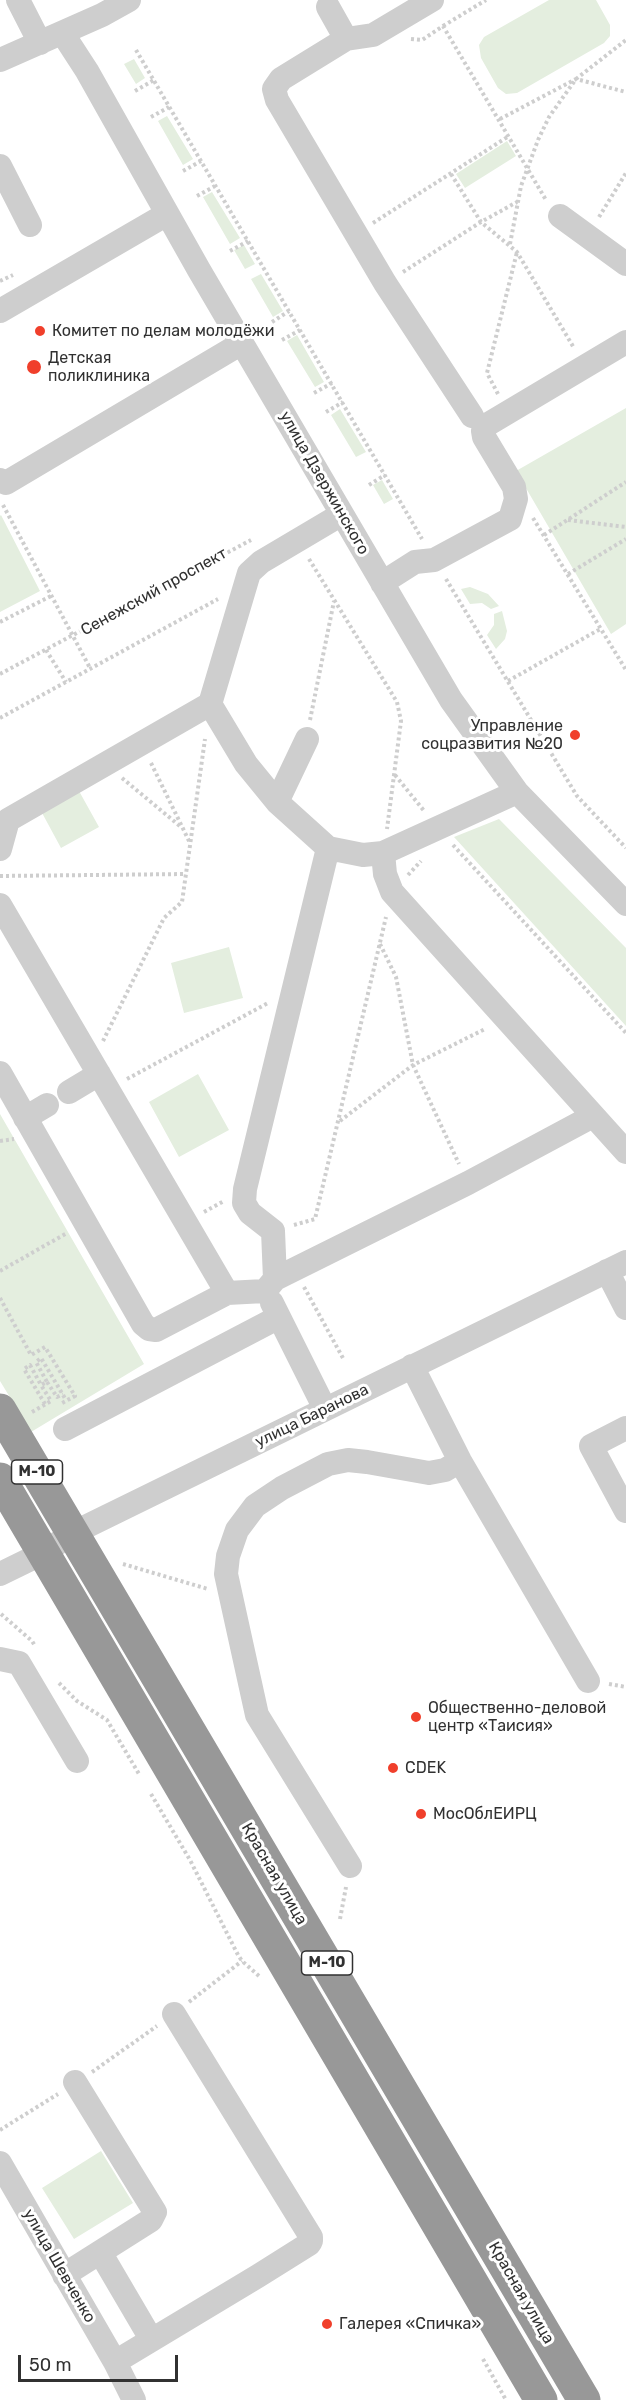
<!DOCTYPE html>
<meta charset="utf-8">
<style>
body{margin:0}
#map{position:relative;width:626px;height:2400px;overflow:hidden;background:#fff;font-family:Rubik,sans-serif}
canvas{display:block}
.scale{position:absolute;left:18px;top:2355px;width:160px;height:27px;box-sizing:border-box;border:3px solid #313131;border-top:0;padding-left:8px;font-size:18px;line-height:21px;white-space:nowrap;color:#313131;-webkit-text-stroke:4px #fff;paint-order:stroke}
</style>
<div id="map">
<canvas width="626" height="2400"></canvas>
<div class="scale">50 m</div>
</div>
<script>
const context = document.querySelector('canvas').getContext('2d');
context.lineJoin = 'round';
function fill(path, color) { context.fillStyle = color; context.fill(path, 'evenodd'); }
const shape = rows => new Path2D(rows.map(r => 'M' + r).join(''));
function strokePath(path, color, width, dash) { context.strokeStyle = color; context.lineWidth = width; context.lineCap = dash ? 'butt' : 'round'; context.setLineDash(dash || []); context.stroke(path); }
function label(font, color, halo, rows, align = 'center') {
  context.font = font + ' Rubik,sans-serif'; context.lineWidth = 6; context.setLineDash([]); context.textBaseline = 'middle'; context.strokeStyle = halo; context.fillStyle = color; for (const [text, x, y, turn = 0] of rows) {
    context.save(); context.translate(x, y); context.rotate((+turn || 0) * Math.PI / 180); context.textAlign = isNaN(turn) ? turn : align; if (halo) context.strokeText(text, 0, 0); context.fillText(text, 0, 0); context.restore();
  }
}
fill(shape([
 [549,0,596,0,610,25,610,36,604,43,517,93,506,94,498,88,481,58,479,45,484,37],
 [134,59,145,78,136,84,124,64],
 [167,116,193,159,183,165,158,121],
 [507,141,516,156,465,188,456,174],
 [212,192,240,238,230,244,203,197],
 [244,245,255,264,245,269,234,250],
 [261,274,283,311,273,317,251,279],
 [297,335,324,382,315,387,287,341],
 [626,408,626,624,611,634,516,471],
 [340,409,366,452,356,457,331,415],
 [382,480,393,499,384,504,373,485],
 [1,515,40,591,0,612,0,516],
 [470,587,488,594,499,606,491,609,482,603,470,604,461,589],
 [502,611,507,631,505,639,496,649,487,635,494,625,494,614],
 [79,791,99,827,61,848,41,811],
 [499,819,626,948,626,1026,454,837],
 [229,947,243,998,184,1013,171,963],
 [198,1074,229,1130,179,1157,149,1102],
 [0,1114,144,1364,31,1432,0,1381],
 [101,2151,133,2203,74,2239,42,2188]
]), '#e4eedf');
strokePath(shape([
 [443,26,486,0],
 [411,39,422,40,443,26,546,200],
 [136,50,422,539],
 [135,91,154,80],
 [151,117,169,107],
 [500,119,576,79,626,92],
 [183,171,201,161],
 [451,174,481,222,517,252,574,348],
 [197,196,215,186],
 [599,217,626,173],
 [373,223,509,136],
 [510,244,521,186,538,140,549,117,576,79,626,40],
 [230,251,248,241],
 [403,272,481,222,517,202],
 [0,281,13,275],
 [272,322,289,311],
 [282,340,300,330],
 [314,393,332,383],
 [498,394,487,373,517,252],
 [326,412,343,402],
 [369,485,385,475],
 [3,505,90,668],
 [533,518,626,670],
 [568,520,626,527],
 [544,535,626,482],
 [309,559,397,702,401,721,387,829],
 [568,574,626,539],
 [446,579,577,796,626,848],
 [0,622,51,596],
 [46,650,66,682],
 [0,674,251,540],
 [508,681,602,628],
 [0,718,218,599],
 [310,720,334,601],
 [151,763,190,843],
 [395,775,425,812],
 [122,778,181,827],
 [453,845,626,1033],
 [408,875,421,861],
 [0,876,186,874],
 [380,944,396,977,413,1065,459,1164],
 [103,1041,164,918,182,902,205,739],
 [127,1079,268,1003],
 [340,1121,413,1065,485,1029],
 [0,1141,14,1139],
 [204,1212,224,1201],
 [294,1225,315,1219,386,917],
 [0,1271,67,1233],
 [304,1287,344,1360],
 [0,1298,31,1355,45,1347,75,1396,62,1403],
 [47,1382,57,1397,63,1394],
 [45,1404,24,1369,30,1365,41,1385,47,1382,36,1362,41,1358,66,1400],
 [32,1412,51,1401,41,1385],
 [123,1564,208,1589],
 [1,1614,32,1641,35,1646],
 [59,1683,77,1701,107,1720,139,1774],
 [609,1684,626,1687],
 [151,1794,190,1860,238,1955,242,1961,260,1977],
 [340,1919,346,1887],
 [189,2002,242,1961],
 [92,2072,157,2026],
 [0,2130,58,2094],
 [483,2359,506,2400]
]), '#cecece', 4, [3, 3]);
strokePath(shape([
 [18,0,40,43],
 [432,0,373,35,346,39,281,79,274,89,277,100,385,283,472,416],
 [328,7,346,39],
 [63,34,87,71,199,270,451,700,517,792,626,904],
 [0,60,102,15,129,0],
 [0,166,30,225],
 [560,216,626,264],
 [0,311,167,214],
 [0,480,6,483,242,343],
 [382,583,415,562,434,560,510,519,516,499,514,487,484,437,483,431,485,426,626,342],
 [210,704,246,764,277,802,328,848,363,855,383,853,517,792],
 [277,802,307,739],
 [0,849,8,820,210,704,249,573,261,562,342,514],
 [383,853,385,874,392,892,626,1152],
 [0,905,227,1293],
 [0,1073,143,1324,149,1329,156,1330,227,1293,265,1291,275,1279,468,1183,593,1116],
 [69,1092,99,1074],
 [25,1118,47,1105],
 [607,1271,626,1308],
 [275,1279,273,1231,250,1213,244,1203,245,1189,328,848],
 [272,1303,325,1409],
 [412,1366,460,1461,588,1681],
 [626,1428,591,1446,626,1511],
 [65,1429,279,1317],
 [0,1574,43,1553,73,1533,626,1262],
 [0,1659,19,1663,77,1761],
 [350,1866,257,1715,226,1574,228,1556,237,1530,255,1506,282,1488,328,1464,348,1460,367,1462,429,1473,445,1470,460,1461],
 [0,2163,115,2362,134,2400],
 [100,2252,151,2339],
 [64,2275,151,2220,155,2212,75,2082],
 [115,2362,258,2276,309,2244,311,2241,311,2237,174,2014]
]), '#cecece', 24);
strokePath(shape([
 [0,1410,584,2400],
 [0,1479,541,2400]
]), '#989898', 33);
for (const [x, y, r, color] of [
 [40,331,6,"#f03f2b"],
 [34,367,8,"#f03f2b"],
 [575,735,6,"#f03f2b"],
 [416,1717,6,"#f03f2b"],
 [393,1768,6,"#f03f2b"],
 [421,1814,6,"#f03f2b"],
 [327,2324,6,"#f03f2b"]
]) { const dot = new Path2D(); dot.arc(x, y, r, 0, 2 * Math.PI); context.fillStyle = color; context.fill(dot); strokePath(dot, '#fff', 2); }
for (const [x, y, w] of [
 [37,1472,51],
 [327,1963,51]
]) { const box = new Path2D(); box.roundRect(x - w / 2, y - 12, w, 24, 4.5); context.fillStyle = '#fff'; context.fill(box); strokePath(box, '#313131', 1.5); }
label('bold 15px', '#313131', null, [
 ["М-10",37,1472],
 ["М-10",327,1963]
]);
label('16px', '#313131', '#fff', [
 ["Комитет по делам молодёжи",52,331],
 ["Детская",48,358],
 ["поликлиника",48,376],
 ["Управление",563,726,"right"],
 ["соцразвития №20",563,744,"right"],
 ["Общественно-деловой",428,1708],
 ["центр «Таисия»",428,1726],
 ["CDEK",405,1768],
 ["МосОблЕИРЦ",433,1814],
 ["Галерея «Спичка»",339,2324]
], 'left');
label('16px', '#313131', '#fff', [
 ["улица Дзержинского",324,483,60],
 ["Сенежский проспект",154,592,-29],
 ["улица Баранова",312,1416,-26],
 ["Красная улица",274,1874,60],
 ["улица Шевченко",59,2266,60],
 ["Красная улица",521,2293,60]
]);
</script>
